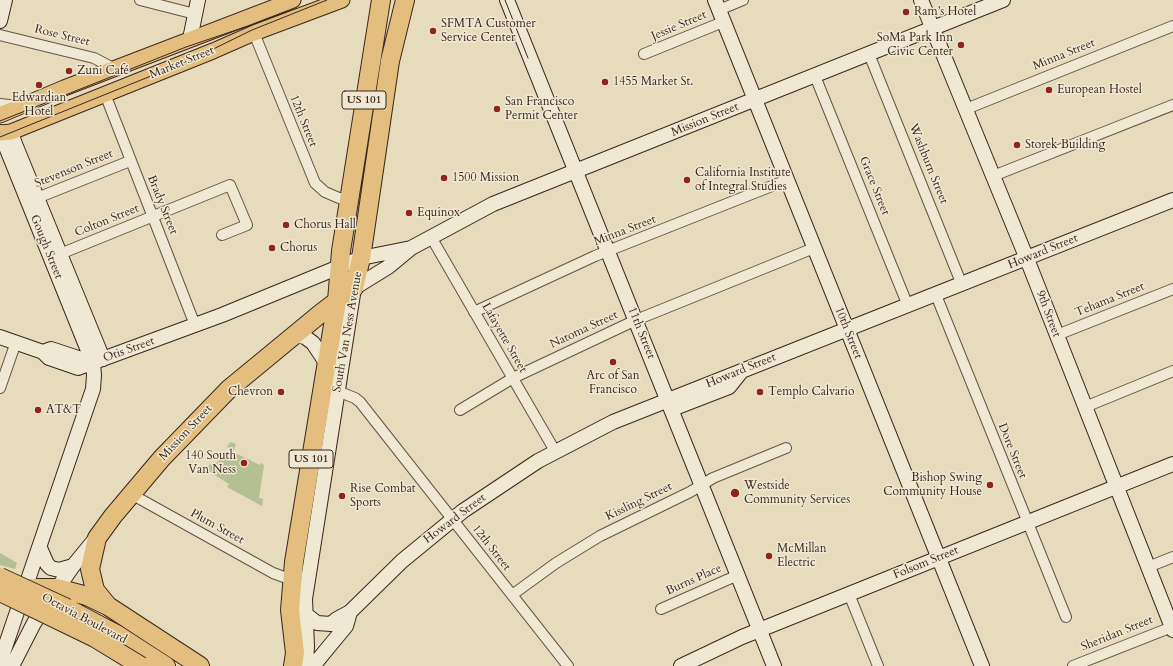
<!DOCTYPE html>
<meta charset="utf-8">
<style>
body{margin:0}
canvas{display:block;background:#e6dbbb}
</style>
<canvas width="1173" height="666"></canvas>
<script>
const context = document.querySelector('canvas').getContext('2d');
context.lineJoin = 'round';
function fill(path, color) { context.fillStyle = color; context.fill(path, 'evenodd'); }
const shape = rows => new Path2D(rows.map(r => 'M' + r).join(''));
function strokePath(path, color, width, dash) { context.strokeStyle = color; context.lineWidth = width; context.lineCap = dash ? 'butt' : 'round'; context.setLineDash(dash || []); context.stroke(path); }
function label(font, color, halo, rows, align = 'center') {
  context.font = font + ' Cardo,serif'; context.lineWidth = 3; context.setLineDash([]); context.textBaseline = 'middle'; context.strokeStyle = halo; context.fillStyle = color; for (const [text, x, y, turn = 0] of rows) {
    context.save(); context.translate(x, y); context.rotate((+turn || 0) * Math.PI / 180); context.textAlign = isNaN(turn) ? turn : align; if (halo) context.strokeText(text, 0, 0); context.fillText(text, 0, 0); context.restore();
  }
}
fill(shape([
 [231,442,236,444,233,452,260,465,261,463,264,465,259,498,263,499,262,506,227,487,229,484,205,469,212,463,214,465,230,450,227,446],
 [0,553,17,563,15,569,0,565]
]), '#b4c091');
const street = shape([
 [140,0,195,14],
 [719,10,743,0],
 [254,33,315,183,325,192,339,198,348,200],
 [0,35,94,58,115,69],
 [644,54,723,22],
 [869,54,962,285],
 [815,76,908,306],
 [105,94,195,325],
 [0,104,18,106],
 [966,109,1173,26],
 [993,176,1173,105],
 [32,200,130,161],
 [431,237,555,451],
 [60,254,230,185,247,225,222,235],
 [936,295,1066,617],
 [474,312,595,256,787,180],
 [1057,335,1173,289],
 [0,388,16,342],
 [332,389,355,398,360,402,568,666],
 [1085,407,1173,371],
 [460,410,513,378,636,320,814,248],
 [131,494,273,573,292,580],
 [1148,567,1173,557],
 [849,594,878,666],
 [512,595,556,563,600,536,690,492,713,478,786,448],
 [661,609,738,575],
 [1073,666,1172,627]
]);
const secondary = shape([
 [507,0,774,666],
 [715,0,982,666],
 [921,0,1027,259,1173,630],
 [0,21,5,0],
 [190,39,198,0],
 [0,132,93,363,94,375,93,389,0,662],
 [11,132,15,144,103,359],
 [294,335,305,337,313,343,327,364],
 [0,337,43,352,49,358,78,368,222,315,361,258,411,248],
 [43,352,51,349,93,363],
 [672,409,729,387,741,372],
 [40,548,47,564,51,568,59,570,73,566],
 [304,613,317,623,331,624,337,619,350,612,402,561,463,511,538,461,613,422,1173,200],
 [12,666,34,623,50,599,73,566,96,538],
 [306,666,307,646,305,599,354,288,388,267,411,248,493,204,1003,0],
 [313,666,346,626,350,612],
 [681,666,742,637,1173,464]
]);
const primary = shape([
 [0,115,64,88,293,0],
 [0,133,11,132,213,51,254,33,342,0]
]);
const highway = shape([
 [26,588,57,588,87,596,108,606,200,666],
 [108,606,95,590,90,569,97,538,113,516,162,458,229,389,320,314,354,288,361,258,390,61,405,0],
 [67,608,118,635,166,666],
 [293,666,295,653,290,610,294,562,337,301,341,251,381,0]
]);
strokePath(street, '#655344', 12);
strokePath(secondary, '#3a261c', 16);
strokePath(primary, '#3a261c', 17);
strokePath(highway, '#3a261c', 20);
strokePath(street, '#efe8d3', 10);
strokePath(secondary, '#efe8d3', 14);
strokePath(primary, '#e3be7e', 15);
strokePath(highway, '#e3be7e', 18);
strokePath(shape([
 [505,0,528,58],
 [0,121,186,47,245,27],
 [0,137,193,59,252,30,327,0]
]), '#3a261c', 1);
const highwayBridge = shape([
 [0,577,67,608],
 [0,592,95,638,141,666]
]);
strokePath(highwayBridge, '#3a261c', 20, []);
strokePath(highwayBridge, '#e3be7e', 18);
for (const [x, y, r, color] of [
 [906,12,4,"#8f2418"],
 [433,31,4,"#8f2418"],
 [961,45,4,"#8f2418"],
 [69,71,4,"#8f2418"],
 [605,82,4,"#8f2418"],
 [39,85,4,"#8f2418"],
 [1049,90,4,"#8f2418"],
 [497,109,4,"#8f2418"],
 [1017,145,4,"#8f2418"],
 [444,178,4,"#8f2418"],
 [687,180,4,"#8f2418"],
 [409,213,4,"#8f2418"],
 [286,225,4,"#8f2418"],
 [272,248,4,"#8f2418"],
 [613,362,4,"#8f2418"],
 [281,392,4,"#8f2418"],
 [760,392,4,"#8f2418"],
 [38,410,4,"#8f2418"],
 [244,463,4,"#8f2418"],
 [990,485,4,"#8f2418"],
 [735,493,5,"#8f2418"],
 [342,496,4,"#8f2418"],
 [769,556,4,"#8f2418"]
]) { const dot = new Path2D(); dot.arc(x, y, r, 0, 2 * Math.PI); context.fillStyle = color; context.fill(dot); strokePath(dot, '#efe8d3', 1.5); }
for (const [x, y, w] of [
 [364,100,44],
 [311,459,44]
]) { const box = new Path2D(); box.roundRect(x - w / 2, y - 9, w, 18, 3); context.fillStyle = '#efe8d3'; context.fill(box); strokePath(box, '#3a261c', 1); }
label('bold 11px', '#3a261c', null, [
 ["US 101",364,100],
 ["US 101",311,459]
]);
label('12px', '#3a261c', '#efe8d3', [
 ["Ram’s Hotel",914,12],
 ["SFMTA Customer",441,24],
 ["Service Center",441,38],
 ["SoMa Park Inn",953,38,"right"],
 ["Civic Center",953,52,"right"],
 ["Zuni Café",77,71],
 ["1455 Market St.",613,82],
 ["European Hostel",1057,90],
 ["Edwardian",39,98,"center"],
 ["Hotel",39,112,"center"],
 ["San Francisco",505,102],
 ["Permit Center",505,116],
 ["Storek Building",1025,145],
 ["California Institute",695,173],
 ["of Integral Studies",695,187],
 ["1500 Mission",452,178],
 ["Equinox",417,213],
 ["Chorus Hall",294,225],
 ["Chorus",280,248],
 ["Arc of San",613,376,"center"],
 ["Francisco",613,390,"center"],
 ["Chevron",273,392,"right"],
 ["Templo Calvario",768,392],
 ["AT&T",46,410],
 ["140 South",236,456,"right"],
 ["Van Ness",236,470,"right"],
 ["Bishop Swing",982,478,"right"],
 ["Community House",982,492,"right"],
 ["Westside",744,486],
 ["Community Services",744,500],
 ["Rise Combat",350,489],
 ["Sports",350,503],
 ["McMillan",777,549],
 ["Electric",777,563]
], 'left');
label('12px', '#3a261c', '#efe8d3', [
 ["Jessie Street",679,26,-23],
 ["Rose Street",62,36,14],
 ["Minna Street",1064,55,-22],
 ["Market Street",182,63,-22],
 ["Mission Street",705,120,-22],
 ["12th Street",303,121,68],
 ["Washburn Street",928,164,68],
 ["Stevenson Street",74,169,-22],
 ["Grace Street",874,186,68],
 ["Brady Street",162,205,68],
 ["Colton Street",107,221,-22],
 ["Minna Street",625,231,-21],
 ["Gough Street",46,247,68],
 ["Howard Street",1043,252,-22],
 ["Tehama Street",1110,300,-22],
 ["9th Street",1048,314,69],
 ["Natoma Street",584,330,-25],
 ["South Van Ness Avenue",348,332,-80],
 ["11th Street",641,333,68],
 ["10th Street",848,333,68],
 ["Lafayette Street",504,338,60],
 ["Otis Street",129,350,-20],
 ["Howard Street",741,371,-22],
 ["Mission Street",186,433,-47],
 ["Dore Street",1012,451,68],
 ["Kissling Street",639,502,-26],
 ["Howard Street",455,519,-37],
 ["Plum Street",217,527,29],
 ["12th Street",491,548,52],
 ["Folsom Street",926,563,-22],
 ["Burns Place",694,580,-24],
 ["Octavia Boulevard",84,619,28],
 ["Sheridan Street",1117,634,-22]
]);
</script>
